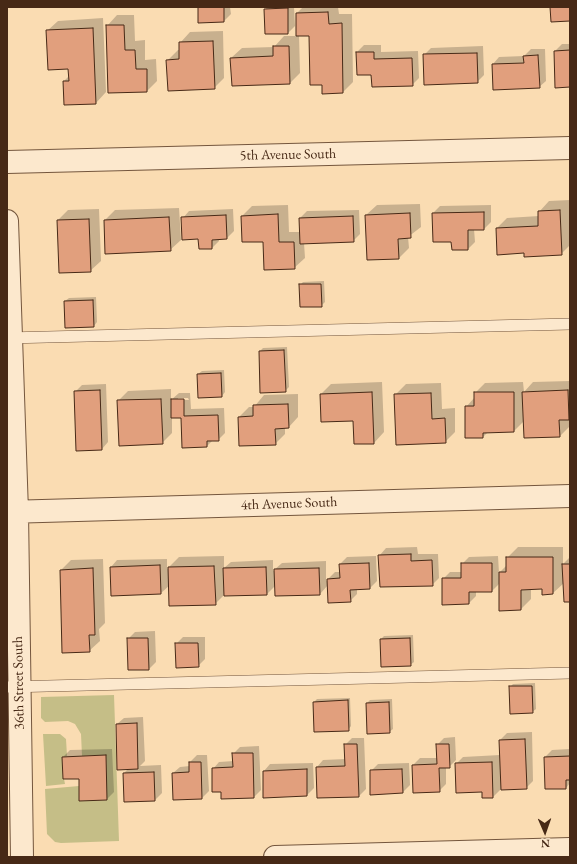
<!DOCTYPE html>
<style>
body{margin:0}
#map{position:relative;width:577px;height:864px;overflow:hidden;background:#fadcb2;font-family:"EB Garamond",serif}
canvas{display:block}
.frame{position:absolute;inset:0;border:8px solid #472916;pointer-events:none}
.north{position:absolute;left:525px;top:812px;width:40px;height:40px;-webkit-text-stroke:3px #fce8cd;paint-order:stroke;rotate:178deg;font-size:11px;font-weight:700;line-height:16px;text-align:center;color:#472916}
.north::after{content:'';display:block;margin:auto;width:14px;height:18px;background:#472916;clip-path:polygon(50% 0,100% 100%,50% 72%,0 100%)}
</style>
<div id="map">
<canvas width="577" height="864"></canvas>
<div class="frame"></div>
<div class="north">N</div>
</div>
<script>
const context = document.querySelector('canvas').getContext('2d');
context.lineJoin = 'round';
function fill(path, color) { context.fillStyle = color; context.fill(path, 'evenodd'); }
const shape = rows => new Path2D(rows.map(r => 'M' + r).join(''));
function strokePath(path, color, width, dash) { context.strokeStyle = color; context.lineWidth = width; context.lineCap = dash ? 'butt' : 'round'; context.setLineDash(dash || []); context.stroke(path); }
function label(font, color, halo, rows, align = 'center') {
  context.font = font + ' "EB Garamond",serif'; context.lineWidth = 4; context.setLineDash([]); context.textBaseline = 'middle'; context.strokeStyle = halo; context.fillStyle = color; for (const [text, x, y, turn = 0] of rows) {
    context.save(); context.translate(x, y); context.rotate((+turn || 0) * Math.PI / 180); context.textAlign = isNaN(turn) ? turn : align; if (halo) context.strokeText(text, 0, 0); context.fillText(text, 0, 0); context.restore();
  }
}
fill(shape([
 [114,695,119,841,61,843,55,842,47,834,45,789,79,786,80,801,107,800,106,755,82,756,81,734,75,724,68,721,45,722,41,718,41,697],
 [43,734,60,734,66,739,67,756,62,757,63,779,64,779,65,784,46,786]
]), '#c5be87');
fill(shape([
 [199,7,230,7,231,14,224,21],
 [267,7,294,7,295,26,288,33,265,10],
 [303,7,338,7,339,14,352,14,353,82,343,92,323,84,310,35,299,35,300,73,290,83,232,85,231,58,242,48,274,47,284,36,297,36,297,13],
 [117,15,134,15,135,41,145,40,145,60,156,59,157,81,147,91,107,26],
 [103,18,106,92,96,103,64,81,69,76,69,68,47,31,58,21],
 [223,31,224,78,214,88,168,60,178,50,180,50,180,43,190,32],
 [562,44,570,44,570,86,555,51],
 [364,45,381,45,381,52,418,51,419,78,412,85,372,74,357,52],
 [483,46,484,75,477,82,424,55,431,48],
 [531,49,545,49,546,81,539,87,493,64,499,57,524,56],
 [570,200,570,245,561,254,525,252,497,228,507,218,539,216,539,212,549,201],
 [420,204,421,227,408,237,409,248,399,258,366,215,377,205],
 [288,205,289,232,300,232,300,218,307,211,359,210,360,234,353,241,304,243,305,258,294,268,242,216,252,206],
 [491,205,491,222,484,229,474,229,475,242,468,249,452,241,433,213,440,206],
 [179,208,181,240,170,250,105,220,115,210],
 [99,209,101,261,90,271,58,220,68,210],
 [233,209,234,231,227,238,219,238,219,241,212,248,199,238,183,218,189,211],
 [324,281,325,302,321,306,300,285,303,282],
 [96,297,97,322,94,326,65,301,69,298],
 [287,347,289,387,285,391,260,351,263,348],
 [224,370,225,392,222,396,198,374,202,371],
 [570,381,570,426,560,436,524,421,514,431,488,432,483,437,466,407,475,397,475,393,485,383,523,382,524,392,533,382],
 [382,382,384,432,374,443,354,420,321,394,331,384],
 [441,383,442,409,455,408,455,432,445,442,395,395,406,384],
 [106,384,108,442,102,449,75,392,82,385],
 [171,389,171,400,179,393,190,393,191,409,224,408,225,433,218,440,213,440,207,446,182,417,172,417,172,433,162,443,118,401,128,391],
 [178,398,188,398,189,400,178,400],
 [298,394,298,417,288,428,285,428,285,434,275,444,239,417,249,407,254,407,264,395],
 [417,547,418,554,438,554,439,578,432,585,380,555,386,548],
 [518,547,563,547,563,564,570,557,570,601,564,583,553,593,543,594,543,588,531,588,531,599,521,609,500,583,492,591,476,591,476,596,469,603,443,579,450,572,462,572,462,564,469,557,498,556,499,573,507,565,507,558],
 [224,556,224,568,231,562,273,560,273,571,282,563,326,561,326,581,335,572,341,572,340,564,347,557,376,556,377,581,370,588,357,589,357,594,350,601,328,585,320,594,276,585,267,594,225,595,225,594,215,604,170,585,161,593,112,595,111,567,117,560,167,559,167,569,179,557],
 [103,559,105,623,99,629,100,641,89,651,61,570,71,560],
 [155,631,156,662,149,669,128,639,135,632],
 [413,635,414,662,410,665,381,639,384,636],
 [183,637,205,637,205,659,198,666,176,644],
 [535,683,536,709,532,712,510,687,513,684],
 [350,698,351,726,348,730,314,702,317,699],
 [392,699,393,729,389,732,367,703,370,700],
 [143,717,145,761,140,766,161,765,162,793,155,800,125,801,124,773,129,768,117,724,124,718],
 [532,732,533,781,526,788,502,788,493,797,483,797,483,791,456,764,463,757,500,755,500,740,507,733],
 [455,737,456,760,449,767,446,767,446,784,439,791,413,765,420,758,438,758,437,745,444,738],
 [352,738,364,738,366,789,359,796,317,767,323,760,346,759,345,745],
 [259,746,261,790,254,797,222,791,213,769,219,762,234,761,233,754,240,747],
 [112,749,114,792,107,799,80,778,63,778,63,757,70,750],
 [570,749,570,783,566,788,545,757,552,750],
 [197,755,207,755,209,791,202,798,173,773,180,767,190,766,190,762],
 [313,763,314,788,307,795,264,797,264,771,270,764],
 [409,763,410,785,403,792,371,771,378,764]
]), '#0003');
const building = shape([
 [198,7,224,7,224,22,198,23,198,7],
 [550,7,570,7,570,21,551,22,550,7],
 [288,8,288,34,265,34,264,9,288,8],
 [328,12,329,24,342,23,343,93,322,94,322,85,310,85,309,36,296,36,296,13,328,12],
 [106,25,124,25,125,50,135,50,136,69,147,69,147,92,108,93,106,25],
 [93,28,96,104,64,105,63,81,69,81,68,69,48,70,46,30,93,28],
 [213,41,215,89,168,91,166,60,179,59,179,42,213,41],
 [273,46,289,46,290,84,232,86,230,58,273,56,273,46],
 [570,50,570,87,555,88,554,51,570,50],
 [356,52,374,52,374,59,412,58,413,86,372,87,371,75,357,75,356,52],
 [477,53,478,83,424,85,423,54,477,53],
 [538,55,540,88,493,90,492,64,524,63,523,56,538,55],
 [560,210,562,255,524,257,524,253,497,255,496,228,538,226,538,211,560,210],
 [484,212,484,230,468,230,468,250,452,250,451,242,433,242,432,213,484,212],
 [410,213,411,238,398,239,399,259,367,260,365,215,410,213],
 [278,214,279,242,294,242,295,269,264,270,263,242,242,242,241,216,278,214],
 [226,215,227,239,212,240,212,249,199,249,198,239,182,240,181,217,226,215],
 [353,216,354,242,300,244,299,218,353,216],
 [169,217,171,251,105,254,104,220,169,217],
 [89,219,91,272,59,273,57,220,89,219],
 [299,284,321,284,322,307,300,307,299,284],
 [93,300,94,327,65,328,64,301,93,300],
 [284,350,286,392,260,393,259,351,284,350],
 [221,373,222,397,198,398,197,374,221,373],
 [100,390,102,450,76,451,74,391,100,390],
 [568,390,569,420,559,420,560,437,524,438,522,392,568,390],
 [372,392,374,444,354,444,353,421,321,422,320,394,372,392],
 [474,392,514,392,514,432,483,433,483,438,465,438,465,406,474,406,474,392],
 [431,393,432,419,445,418,446,443,396,445,394,394,431,393],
 [161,399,163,444,119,446,117,400,161,399],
 [171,399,184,399,184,416,218,415,219,441,207,441,207,447,182,448,181,418,171,418,171,399],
 [288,404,289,428,275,429,276,445,239,446,238,417,253,416,253,405,288,404],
 [411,554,411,561,432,560,433,586,380,587,378,555,411,554],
 [506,557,553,557,553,594,542,595,542,589,521,590,521,610,499,611,499,572,506,572,506,557],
 [369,563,370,589,350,590,351,602,328,603,327,579,340,578,339,564,369,563],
 [461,563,492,563,492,592,469,592,469,604,442,605,442,578,461,578,461,563],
 [562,564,570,564,570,602,564,602,562,564],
 [160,565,161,594,111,596,110,567,160,565],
 [214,566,216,605,169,606,168,567,214,566],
 [266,567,267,595,224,596,223,568,266,567],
 [93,568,95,635,89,635,90,652,62,653,60,570,93,568],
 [319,568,320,595,275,596,274,569,319,568],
 [127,638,148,638,149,670,128,670,127,638],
 [410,638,411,666,381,667,380,639,410,638],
 [175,643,198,643,199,667,176,668,175,643],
 [509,686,532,686,533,713,510,714,509,686],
 [348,700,349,731,314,732,313,702,348,700],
 [389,702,390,733,367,734,366,703,389,702],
 [137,723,138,769,117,770,116,724,137,723],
 [525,739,527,789,501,790,499,740,525,739],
 [344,744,357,744,359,797,317,798,316,767,345,766,344,744],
 [436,744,449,744,450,768,439,768,440,792,413,793,412,765,437,764,436,744],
 [232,753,253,753,254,798,221,799,221,792,212,792,212,768,233,767,232,753],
 [106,755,107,800,79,801,79,779,63,779,62,757,106,755],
 [570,756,570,780,566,780,566,789,545,789,544,757,570,756],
 [189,762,201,762,202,799,173,800,172,773,189,772,189,762],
 [492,762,493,798,482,798,482,792,456,793,455,763,492,762],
 [307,769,307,796,263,798,263,771,307,769],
 [402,769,403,793,370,795,370,770,402,769],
 [154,772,155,801,124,802,123,773,154,772]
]);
fill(building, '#e19f7d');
strokePath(building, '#472916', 1);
const lane = shape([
 [7,338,570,324],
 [7,687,570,673]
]);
const street = shape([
 [7,162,570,148],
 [7,221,17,512,22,857],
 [7,512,570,496],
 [275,857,570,849]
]);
strokePath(lane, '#74563d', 12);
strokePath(street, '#74563d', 24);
strokePath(lane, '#fce8cd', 11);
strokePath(street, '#fce8cd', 22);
label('14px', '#472916', '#fce8cd', [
 ["5th Avenue South",288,155,-1],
 ["4th Avenue South",289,504,-2],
 ["36th Street South",19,683,-91]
]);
</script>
